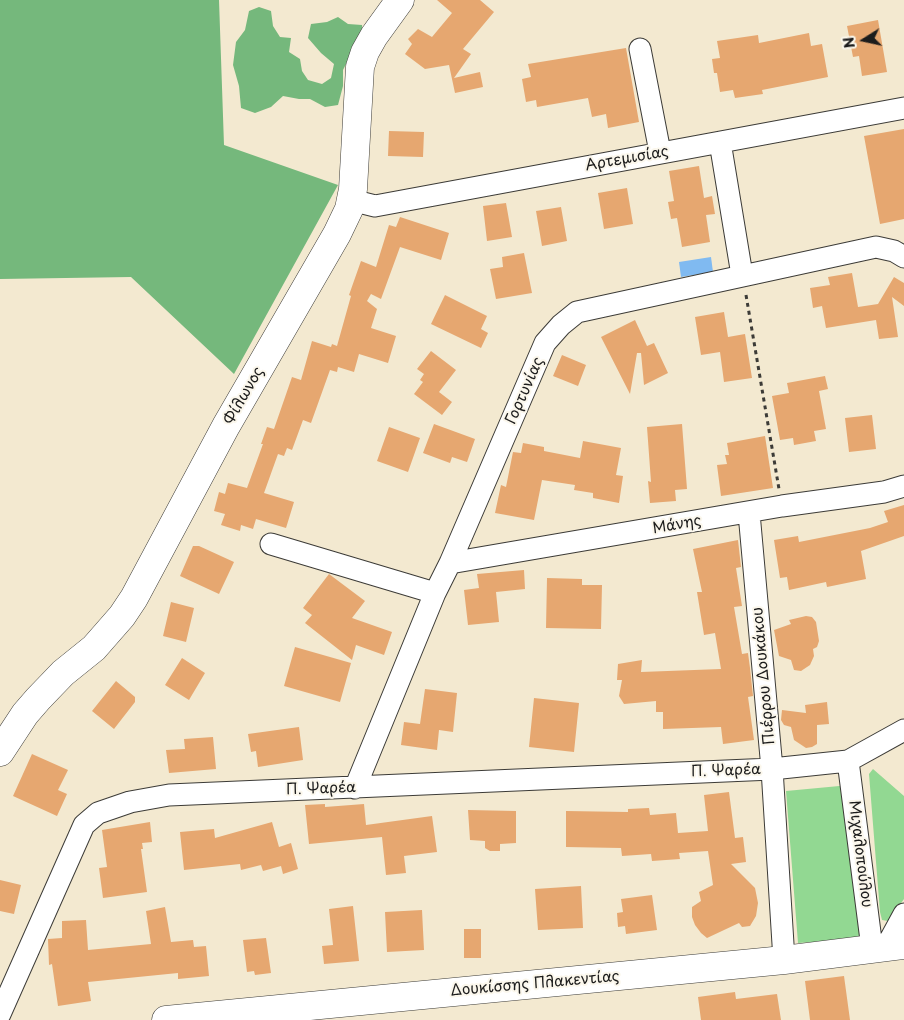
<!DOCTYPE html>
<meta charset="utf-8">
<style>
body{margin:0}
#map{position:relative;width:904px;height:1020px;overflow:hidden;background:#f3e9d0;font-family:"Playpen Sans",sans-serif}
canvas{display:block}
.north{position:absolute;left:839px;top:15px;width:50px;height:50px;-webkit-text-stroke:4px #fbf7ec;paint-order:stroke;rotate:260deg;font-size:14px;font-weight:700;line-height:20px;text-align:center;color:#1c1c1c}
.north::after{content:'';display:block;margin:auto;width:18px;height:22px;background:#1c1c1c;clip-path:polygon(50% 0,100% 100%,50% 72%,0 100%)}
</style>
<div id="map">
<canvas width="904" height="1020"></canvas>
<div class="north">N</div>
</div>
<script>
const context = document.querySelector('canvas').getContext('2d');
context.lineJoin = 'round';
function fill(path, color) { context.fillStyle = color; context.fill(path, 'evenodd'); }
const shape = rows => new Path2D(rows.map(r => 'M' + r).join(''));
function strokePath(path, color, width, dash) { context.strokeStyle = color; context.lineWidth = width; context.lineCap = dash ? 'butt' : 'round'; context.setLineDash(dash || []); context.stroke(path); }
function label(font, color, halo, rows, align = 'center') {
  context.font = font + ' "Playpen Sans",sans-serif'; context.lineWidth = 4; context.setLineDash([]); context.textBaseline = 'middle'; context.strokeStyle = halo; context.fillStyle = color; for (const [text, x, y, turn = 0] of rows) {
    context.save(); context.translate(x, y); context.rotate((+turn || 0) * Math.PI / 180); context.textAlign = isNaN(turn) ? turn : align; if (halo) context.strokeText(text, 0, 0); context.fillText(text, 0, 0); context.restore();
  }
}
fill(shape([
 [873,769,904,796,904,899,888,921,882,920,880,912,869,774],
 [850,785,860,939,798,943,786,791]
]), '#92d892');
fill(shape([
 [0,0,219,0,224,145,338,185,234,374,131,277,0,279],
 [259,7,271,11,273,26,280,37,291,38,289,52,300,59,302,71,308,80,322,84,331,78,334,64,321,53,308,38,311,24,327,22,338,17,348,24,362,25,363,38,352,52,343,70,343,86,338,105,325,107,310,99,299,99,283,96,271,107,255,113,241,108,239,86,233,65,236,42,245,30,249,11]
]), '#75b87c');
fill(shape([
 [711,257,713,272,681,277,679,262]
]), '#80baf1');
fill(shape([
 [437,0,480,0,494,12,463,49,471,54,454,78,480,72,483,87,455,93,449,65,425,69,405,54,412,44,408,39,418,29,432,37,452,13],
 [878,20,887,72,862,76,859,56,853,57,847,26],
 [809,33,811,46,822,44,828,77,762,90,763,94,735,98,733,90,720,92,717,73,714,73,712,59,720,58,717,41,758,35,759,43],
 [626,48,639,122,608,128,606,114,592,117,588,98,537,107,536,100,526,102,522,79,531,77,528,64],
 [904,129,904,219,880,224,864,136],
 [389,131,424,132,423,157,388,156],
 [699,166,704,198,712,196,715,214,706,215,710,242,682,247,677,218,671,219,668,202,674,201,669,171],
 [627,188,633,224,604,229,598,193],
 [506,203,512,237,487,241,483,206],
 [561,207,567,241,542,246,536,211],
 [400,217,449,233,441,260,400,247,381,299,371,294,367,301,377,309,371,328,396,336,388,363,359,354,354,372,338,367,337,372,330,370,311,423,303,420,292,450,287,448,284,456,278,454,264,493,294,502,286,528,256,519,253,529,241,525,240,531,221,525,225,514,214,511,219,492,225,494,228,483,247,488,263,444,261,444,267,427,274,429,292,377,301,380,312,341,331,347,332,344,337,346,351,296,349,295,361,261,376,267,389,225,396,227],
 [524,253,532,293,496,299,490,269,503,267,502,257],
 [852,273,858,307,878,304,894,277,904,283,904,306,892,297,898,337,879,339,876,320,826,328,822,306,813,308,810,288,830,285,828,277],
 [445,295,487,316,481,329,488,333,481,348,431,324],
 [724,312,728,337,745,334,752,378,724,382,720,352,701,355,695,317],
 [635,320,647,346,654,343,668,373,644,385,641,353,637,353,630,394,601,337],
 [431,351,456,370,439,392,452,402,442,415,414,394,423,382,420,380,424,374,417,369],
 [562,355,586,365,578,386,553,376],
 [825,376,828,389,819,391,826,429,814,431,816,441,794,445,793,438,780,440,772,396,789,393,787,383],
 [872,415,876,449,849,452,845,418],
 [434,424,475,439,467,462,452,457,450,463,423,453],
 [682,424,687,489,675,490,676,501,650,503,648,481,651,482,647,427],
 [389,427,420,438,408,472,377,461],
 [765,436,773,488,721,496,717,465,727,464,725,455,729,455,727,443],
 [583,441,621,448,616,475,623,476,619,503,593,498,593,493,574,490,575,485,542,480,534,520,495,513,501,485,506,487,513,452,521,453,523,443,544,447,544,451,580,458],
 [904,505,904,536,861,551,866,579,827,587,826,582,789,590,787,577,780,578,774,540,798,536,799,542,870,528,888,522,884,511],
 [738,540,741,567,736,568,742,606,734,607,742,654,748,653,750,668,753,696,748,697,754,740,723,744,721,727,663,729,663,712,656,712,656,701,624,704,619,696,622,680,617,680,618,664,642,660,641,672,721,669,715,633,704,635,697,592,702,592,693,549],
 [193,546,199,546,234,562,219,594,180,576],
 [524,570,525,589,496,592,499,622,468,625,464,590,479,588,477,574],
 [329,574,365,601,352,618,392,632,384,655,356,645,352,660,305,623,312,615,303,608],
 [547,578,582,579,582,585,602,585,601,629,546,628],
 [171,602,194,608,186,642,163,636],
 [806,616,812,617,816,622,819,641,817,647,813,649,814,656,810,665,801,671,794,670,791,660,779,656,774,630,791,624,789,620],
 [295,647,351,663,340,702,284,686],
 [182,658,205,673,189,700,165,685],
 [116,681,135,697,135,702,114,729,92,711],
 [425,689,457,693,453,732,439,730,437,750,401,745,404,722,420,724],
 [534,698,579,703,574,752,529,747],
 [827,702,829,724,817,725,817,744,812,747,806,748,794,740,791,727,784,725,781,720,782,710,806,713,805,705],
 [299,727,303,760,258,767,256,751,251,752,248,734],
 [213,737,216,769,169,773,166,750,185,749,184,739],
 [32,754,68,770,58,790,67,794,57,816,13,796],
 [729,792,735,838,743,837,746,862,731,864,755,888,758,903,756,916,750,926,742,927,739,923,707,938,701,933,695,925,692,917,692,907,701,901,699,892,713,885,708,851,679,853,680,859,652,861,651,854,622,856,621,848,566,847,566,811,628,812,628,809,649,808,650,815,676,813,678,833,708,831,704,795],
 [325,804,325,807,364,804,366,825,432,816,437,852,404,856,406,873,386,875,382,837,309,844,305,805],
 [468,810,516,811,516,843,500,844,500,851,490,851,485,848,485,841,470,840],
 [150,822,152,842,142,843,143,849,141,849,147,892,103,898,99,868,107,867,102,830],
 [272,822,279,847,291,843,298,869,283,874,281,866,263,871,261,865,241,870,240,864,184,870,180,832,214,829,215,838],
 [0,880,21,885,14,914,0,911],
 [581,886,583,928,538,930,535,889],
 [652,895,657,930,626,934,625,926,618,927,617,913,623,912,621,899],
 [353,906,359,961,324,964,322,946,333,945,329,909],
 [165,907,171,942,193,940,194,947,206,946,209,976,178,979,178,973,88,982,91,1001,58,1006,52,964,49,965,48,939,62,938,62,921,86,920,88,950,151,944,146,911],
 [422,910,424,950,387,952,385,912],
 [464,929,481,929,481,958,464,958],
 [266,938,271,973,255,975,254,971,247,972,243,940],
 [844,976,850,1020,810,1020,805,981],
 [735,992,736,999,777,994,781,1020,701,1020,698,997]
]), '#e6a770');
const street = shape([
 [640,49,660,152],
 [720,142,742,275],
 [351,200,375,206,904,108],
 [749,513,772,769,784,960],
 [271,544,435,593],
 [450,563,782,506,884,492,904,486],
 [848,761,872,948],
 [355,788,435,593,450,563,545,343,561,325,577,312,876,247,894,251,904,257],
 [886,947,904,914],
 [0,1014,84,825,98,813,130,802,169,795,772,769,848,761,904,730]
]);
const secondary = shape([
 [0,752,25,714,38,699,63,673,94,648,122,616,134,598,226,426,337,234,349,209,353,189,360,67,365,52,374,36,400,0],
 [166,1020,784,960,904,945]
]);
strokePath(street, '#3c3b37', 23);
strokePath(secondary, '#3c3b37', 29);
strokePath(shape([
 [746,295,779,489]
]), '#3c3b37', 3, [4, 4]);
strokePath(street, '#fff', 21);
strokePath(secondary, '#fff', 28);
label('15px', '#1c1c1c', '#fbf7ec', [
 ["Αρτεμισίας",627,159,-10],
 ["Γορτυνίας",525,391,-66],
 ["Φίλωνος",244,396,-60],
 ["Μάνης",677,525,-10],
 ["Πιέρρου Δουκάκου",764,676,-95],
 ["Π. Ψαρέα",726,771,-2],
 ["Π. Ψαρέα",321,789,-2],
 ["Μιχαλοπούλου",860,854,83],
 ["Δουκίσσης Πλακεντίας",535,984,-5]
]);
</script>
